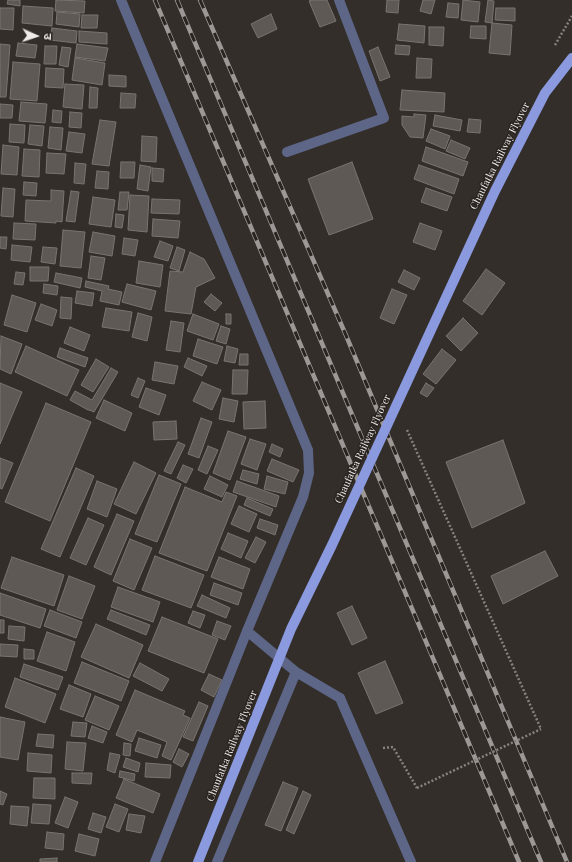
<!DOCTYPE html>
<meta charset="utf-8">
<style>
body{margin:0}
#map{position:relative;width:572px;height:862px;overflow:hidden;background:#332e2a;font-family:"Playfair Display","Noto Sans Devanagari",serif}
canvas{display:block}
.north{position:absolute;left:16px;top:16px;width:40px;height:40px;-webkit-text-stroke:3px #292420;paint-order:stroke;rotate:93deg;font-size:11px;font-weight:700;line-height:16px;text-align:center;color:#efebe9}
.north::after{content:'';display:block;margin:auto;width:14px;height:18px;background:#efebe9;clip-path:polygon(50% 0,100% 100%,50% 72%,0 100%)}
</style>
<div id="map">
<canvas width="572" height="862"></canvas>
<div class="north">उ</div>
</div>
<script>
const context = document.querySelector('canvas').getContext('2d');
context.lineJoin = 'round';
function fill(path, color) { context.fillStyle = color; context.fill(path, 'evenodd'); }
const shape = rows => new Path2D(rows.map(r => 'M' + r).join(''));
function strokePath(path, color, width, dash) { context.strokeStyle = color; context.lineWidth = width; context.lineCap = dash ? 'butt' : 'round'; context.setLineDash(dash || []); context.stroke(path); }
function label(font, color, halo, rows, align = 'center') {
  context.font = font + ' "Playfair Display",serif'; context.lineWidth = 3; context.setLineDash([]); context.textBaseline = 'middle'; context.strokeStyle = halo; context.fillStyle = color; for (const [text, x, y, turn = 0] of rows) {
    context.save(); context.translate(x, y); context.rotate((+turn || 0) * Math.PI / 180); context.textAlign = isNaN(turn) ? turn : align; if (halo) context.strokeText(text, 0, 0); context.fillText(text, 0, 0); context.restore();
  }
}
const building = shape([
 [8,0,20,0,20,6,7,4,8,0],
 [56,0,85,1,84,13,55,11,56,0],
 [312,0,327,0,336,21,320,27,309,1,312,0],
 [387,0,399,0,398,13,386,12,387,0],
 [423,0,435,0,431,14,420,11,423,0],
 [463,0,480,2,478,22,461,20,463,0],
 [488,0,494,1,492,23,485,22,488,0],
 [448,3,459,4,458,18,446,17,448,3],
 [23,6,53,8,52,26,22,23,23,6],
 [0,8,14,8,13,30,0,29,0,8],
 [496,8,515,8,515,21,495,20,496,8],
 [57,12,80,14,79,27,56,24,57,12],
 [271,14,277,29,258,38,251,24,271,14],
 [82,15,98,15,97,28,81,28,82,15],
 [492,23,512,25,510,55,489,53,492,23],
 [399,24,425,26,424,43,397,40,399,24],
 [471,26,486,26,486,39,470,38,471,26],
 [429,27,444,27,443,46,429,45,429,27],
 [52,28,77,31,76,43,50,40,52,28],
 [79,31,107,33,107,44,79,42,79,31],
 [18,43,37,45,35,58,16,56,18,43],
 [0,44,10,45,6,97,0,97,0,44],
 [77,44,108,48,105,61,75,57,77,44],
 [396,45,410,46,409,55,395,54,396,45],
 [45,46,57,46,56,64,44,64,45,46],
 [62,47,71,48,68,67,59,65,62,47],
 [378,47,390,77,380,81,369,51,378,47],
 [75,58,105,63,102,85,72,80,75,58],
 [417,58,432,59,431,78,416,78,417,58],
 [13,62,40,64,37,101,10,99,13,62],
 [46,68,64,69,63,88,45,87,46,68],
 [109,75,126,76,126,87,109,86,109,75],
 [65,84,84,85,82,109,63,107,65,84],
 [90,87,98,88,97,108,89,108,90,87],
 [402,90,445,93,444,112,400,110,402,90],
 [121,93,136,94,135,108,120,108,121,93],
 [21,102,47,104,45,123,19,121,21,102],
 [0,104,13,105,12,118,0,118,0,104],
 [53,110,62,111,61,123,52,122,53,110],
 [70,112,82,113,81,128,69,127,70,112],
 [414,114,426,115,423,138,410,137,402,125,402,116,414,117,414,114],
 [435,115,462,120,460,131,433,126,435,115],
 [469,119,481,120,480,133,467,132,469,119],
 [100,120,116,122,109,166,92,164,100,120],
 [10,124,25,125,24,143,9,142,10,124],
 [30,125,44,126,42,146,28,144,30,125],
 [50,127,63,128,61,150,48,148,50,127],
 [431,129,450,136,445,149,426,141,431,129],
 [69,132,85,134,82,153,66,151,69,132],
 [142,136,157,137,156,162,141,161,142,136],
 [451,140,470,148,465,159,446,151,451,140],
 [3,145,19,147,17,175,1,174,3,145],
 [426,147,468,162,463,176,422,161,426,147],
 [24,149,40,150,39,177,22,176,24,149],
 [47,153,66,154,64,174,46,173,47,153],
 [121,162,135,162,134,178,120,178,121,162],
 [352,162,373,219,329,235,308,179,352,162],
 [75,163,86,164,84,184,74,183,75,163],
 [140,165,151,167,148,191,137,189,140,165],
 [419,165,459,179,454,194,414,179,419,165],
 [152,168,164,169,163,182,152,181,152,168],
 [97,171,109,172,108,189,95,188,97,171],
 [24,182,37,183,36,196,23,195,24,182],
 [3,188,15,189,13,217,1,216,3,188],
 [426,188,452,197,447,211,421,202,426,188],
 [51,190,64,191,62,222,56,221,56,223,25,221,26,200,51,201,51,190],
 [71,191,79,192,75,222,66,221,71,191],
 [120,192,129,192,127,210,118,210,120,192],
 [130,195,149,196,147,232,128,230,130,195],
 [93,197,115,200,111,227,89,224,93,197],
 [152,199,180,200,179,214,151,213,152,199],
 [116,214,124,215,122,228,115,227,116,214],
 [153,219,180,221,178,238,152,236,153,219],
 [14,223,36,224,35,240,13,239,14,223],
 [420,223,442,231,435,250,413,242,420,223],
 [63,230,85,232,81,268,60,266,63,230],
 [93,232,115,236,112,256,89,252,93,232],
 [0,237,7,237,6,249,0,248,0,237],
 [124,238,138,240,135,256,122,254,124,238],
 [160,241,173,246,168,261,154,257,160,241],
 [12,245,32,247,30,262,11,260,12,245],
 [43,247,57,248,55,264,41,262,43,247],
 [177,247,185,250,179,271,170,268,177,247],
 [190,252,204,259,215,278,196,287,191,314,165,311,170,271,183,272,190,252],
 [91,256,105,258,101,280,88,278,91,256],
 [139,261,163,265,160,287,136,283,139,261],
 [30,267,49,267,48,281,30,281,30,267],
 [486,269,505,283,482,315,463,301,486,269],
 [404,270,420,278,414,290,398,282,404,270],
 [16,272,25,273,23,285,14,284,16,272],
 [56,273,82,278,80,288,54,282,56,273],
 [86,281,109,286,108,289,122,292,119,305,100,301,102,291,85,287,86,281],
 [44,284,58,286,57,295,43,293,44,284],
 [127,284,156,291,151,310,122,302,127,284],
 [392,289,407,295,394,324,380,318,392,289],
 [77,291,94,293,92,306,75,303,77,291],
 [211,294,222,303,215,311,204,302,211,294],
 [12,295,36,303,27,332,4,325,12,295],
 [61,297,72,298,71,319,60,318,61,297],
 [41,304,57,310,52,326,35,320,41,304],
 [106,308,132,312,129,331,102,327,106,308],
 [138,313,152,317,147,341,132,337,138,313],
 [193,314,219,324,213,340,187,331,193,314],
 [226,314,231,314,231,324,226,324,226,314],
 [463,318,478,333,461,351,446,336,463,318],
 [171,321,184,323,180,352,166,350,171,321],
 [221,326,230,329,226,344,216,341,221,326],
 [70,327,90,335,84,351,64,343,70,327],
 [1,336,22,344,11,374,0,369,1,336],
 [198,339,223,347,217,364,193,356,198,339],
 [26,346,79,370,67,396,15,372,26,346],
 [227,346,238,349,235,363,224,361,227,346],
 [60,348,88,358,85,367,57,357,60,348],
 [442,349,456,360,436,384,423,374,442,349],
 [240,354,248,354,248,365,239,365,240,354],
 [188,358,207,366,202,376,184,367,188,358],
 [96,359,109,367,93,392,81,385,96,359],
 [155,362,178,366,174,384,152,380,155,362],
 [111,368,118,372,94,412,89,410,88,410,70,400,75,391,92,400,111,368],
 [233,370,248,370,247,394,232,394,233,370],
 [138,378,145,381,138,398,131,395,138,378],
 [202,382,221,390,212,410,193,401,202,382],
 [0,383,22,392,0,444,0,383],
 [426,383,434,388,427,397,420,393,426,383],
 [146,388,166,395,159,415,139,407,146,388],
 [223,398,238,401,234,422,219,419,223,398],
 [104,400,132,413,125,431,96,418,104,400],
 [265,401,266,428,244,429,243,402,265,401],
 [46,403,91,422,50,521,5,502,46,403],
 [201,418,212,422,199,458,188,454,201,418],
 [176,421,177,439,154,440,153,422,176,421],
 [228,431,246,437,230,480,213,473,228,431],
 [250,439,266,444,257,470,241,464,250,439],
 [503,440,525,503,472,528,446,462,503,440],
 [178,442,185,445,171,474,164,471,178,442],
 [272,444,283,449,280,457,269,452,272,444],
 [208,446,218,450,207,474,198,470,208,446],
 [0,458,13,463,2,489,0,488,0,458],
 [272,459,299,470,293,482,267,471,272,459],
 [134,462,156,473,136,514,114,504,134,462],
 [183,465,193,469,186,483,177,478,183,465],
 [76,468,94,476,60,557,41,549,76,468],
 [243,470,259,474,257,484,240,479,243,470],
 [159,475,181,484,157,542,135,534,159,475],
 [210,476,228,485,222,497,204,489,210,476],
 [267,476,288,482,285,494,264,489,267,476],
 [97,481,117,489,107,517,87,509,97,481],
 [237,481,279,496,276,507,233,492,237,481],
 [185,487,222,502,226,492,237,496,207,571,159,553,185,487],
 [247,498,273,509,270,516,244,505,247,498],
 [239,506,257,514,249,532,231,524,239,506],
 [117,514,134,521,111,575,94,567,117,514],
 [88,518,104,525,86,565,70,558,88,518],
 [260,519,278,525,275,535,257,528,260,519],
 [228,533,248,541,241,558,221,549,228,533],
 [256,537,266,542,255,563,245,558,256,537],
 [130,539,152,548,134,590,113,581,130,539],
 [545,551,558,576,503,604,491,576,545,551],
 [155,556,204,575,191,608,142,590,155,556],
 [12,557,64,575,54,606,1,588,12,557],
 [219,557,250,569,243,589,211,577,219,557],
 [69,576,95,586,82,619,57,610,69,576],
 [214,583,242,593,238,605,210,595,214,583],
 [118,587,160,602,153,622,111,607,118,587],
 [0,593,46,609,40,628,0,615,0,593],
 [202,595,230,608,226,618,197,606,202,595],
 [352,606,367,638,352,645,337,613,352,606],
 [50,610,82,622,76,638,44,626,50,610],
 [111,610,150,625,146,635,107,619,111,610],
 [193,611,205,615,200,628,188,623,193,611],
 [162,617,218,639,204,673,148,651,162,617],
 [0,620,4,620,4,633,0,633,0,620],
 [217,621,231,626,225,640,212,635,217,621],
 [96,624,143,645,129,678,81,657,96,624],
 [9,626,25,627,24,641,8,639,9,626],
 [47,632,75,642,66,671,37,661,47,632],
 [0,644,18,645,17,657,0,656,0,644],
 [24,649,34,650,34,659,24,659,24,649],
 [385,661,403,703,376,714,358,673,385,661],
 [82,662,129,681,121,701,74,683,82,662],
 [140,663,169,679,162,691,133,676,140,663],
 [24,664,63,677,58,690,20,677,24,664],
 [209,674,222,680,214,697,201,690,209,674],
 [15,678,56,694,45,723,5,707,15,678],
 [69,685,91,694,83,717,60,709,69,685],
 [135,690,185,711,183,715,190,718,171,760,162,756,167,742,137,730,132,742,116,735,135,690],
 [95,696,119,706,109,730,85,720,95,696],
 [199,702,208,706,193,741,183,737,199,702],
 [0,717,25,722,18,760,0,757,0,717],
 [73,722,87,723,85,737,71,736,73,722],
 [92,726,107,732,103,743,88,738,92,726],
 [38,734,54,735,53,748,36,746,38,734],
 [139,738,161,745,157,758,135,751,139,738],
 [67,742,86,743,83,771,65,769,67,742],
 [124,743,131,744,130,756,123,755,124,743],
 [179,749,189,754,182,767,173,762,179,749],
 [28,753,52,755,51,773,27,771,28,753],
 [110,753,120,755,115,773,107,770,110,753],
 [126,758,140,763,138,772,123,767,126,758],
 [146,763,171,765,170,778,145,777,146,763],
 [120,771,135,774,134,781,119,777,120,771],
 [72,773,92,773,91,784,72,783,72,773],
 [34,778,55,778,55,799,33,798,34,778],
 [124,779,160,794,153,813,116,798,124,779],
 [283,782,298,788,281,831,265,825,283,782],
 [0,791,7,794,3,805,0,804,0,791],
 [303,791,311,795,294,834,286,830,303,791],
 [65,797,78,802,68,828,55,823,65,797],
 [33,804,51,805,49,824,31,823,33,804],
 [115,804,128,809,119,832,106,827,115,804],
 [11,806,29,807,27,826,10,824,11,806],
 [93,813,106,817,101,833,88,829,93,813],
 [129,814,145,816,141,833,126,830,129,814],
 [47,832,64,834,63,850,45,848,47,832],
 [79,834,99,839,95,856,75,851,79,834],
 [57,858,57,862,40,862,40,859,57,858]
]);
fill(building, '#5e5954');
strokePath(building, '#7a746f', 1);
strokePath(shape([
 [555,45,572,16],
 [407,430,541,729],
 [383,748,393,747,417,788]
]), '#87827f', 2.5, [2, 2]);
strokePath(shape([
 [121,0,308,450,309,473,303,497,247,631],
 [287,152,384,118,339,0],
 [340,698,411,862]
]), '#5e6687', 10);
strokePath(shape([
 [155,862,247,631,296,672,340,698],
 [217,862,296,672]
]), '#5e6687', 10);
const rail = shape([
 [155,0,519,862],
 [177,0,541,862],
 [200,0,345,333,567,862]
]);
strokePath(rail, '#9d9895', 4.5);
strokePath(rail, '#292420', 3, [9]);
strokePath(shape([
 [417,788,541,729]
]), '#87827f', 2.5, [2, 2]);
strokePath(shape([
 [198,862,291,629,332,545,495,191,545,93,572,58]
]), '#8b9adf', 10);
label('10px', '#efebe9', '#292420', [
 ["Chaufatka Railway Flyover",500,156,-63],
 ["Chaufatka Railway Flyover",363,449,-65],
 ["Chaufatka Railway Flyover",232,746,-68]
]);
</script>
